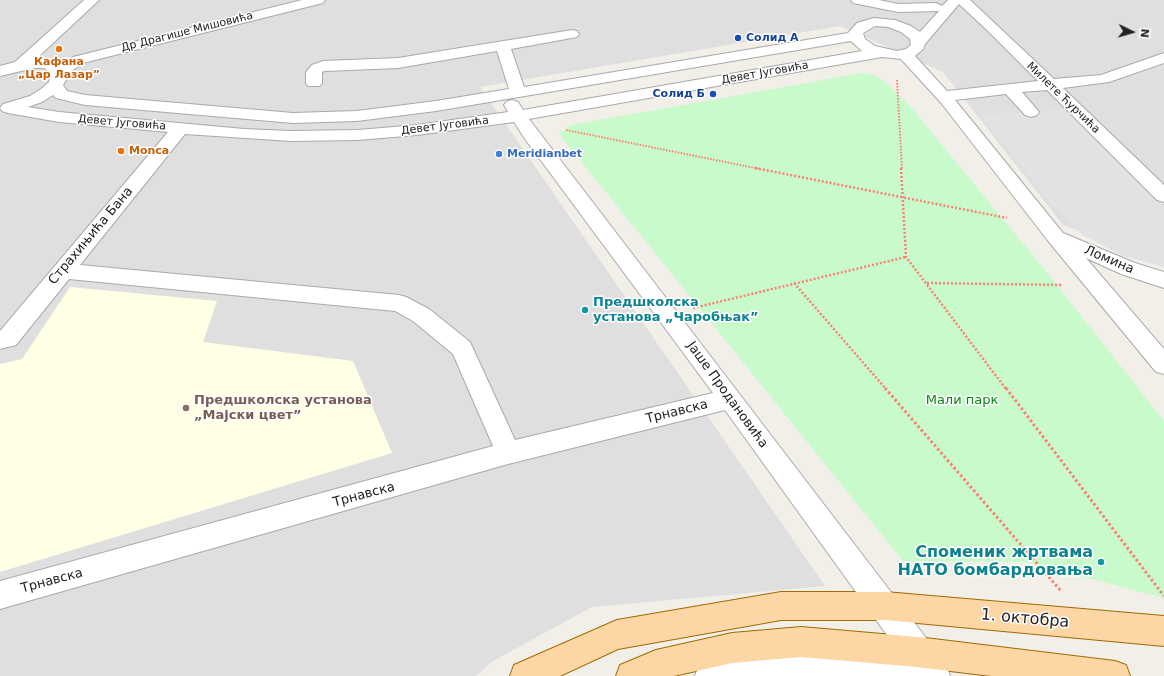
<!DOCTYPE html>
<meta charset="utf-8">
<style>
body{margin:0}
#map{position:relative;width:1164px;height:676px;overflow:hidden;background:#f2efe9;font-family:"DejaVu Sans",sans-serif}
canvas{display:block}
.north{position:absolute;left:1112px;top:12px;width:40px;height:40px;-webkit-text-stroke:3px #fff;paint-order:stroke;rotate:95deg;font-size:11px;font-weight:700;line-height:16px;text-align:center;color:#222}
.north::after{content:'';display:block;margin:auto;width:14px;height:18px;background:#222;clip-path:polygon(50% 0,100% 100%,50% 72%,0 100%)}
</style>
<div id="map">
<canvas width="1164" height="676"></canvas>
<div class="north">N</div>
</div>
<script>
const context = document.querySelector('canvas').getContext('2d');
context.lineJoin = 'round';
function fill(path, color) { context.fillStyle = color; context.fill(path, 'evenodd'); }
const shape = rows => new Path2D(rows.map(r => 'M' + r).join(''));
function strokePath(path, color, width, dash) { context.strokeStyle = color; context.lineWidth = width; context.lineCap = dash ? 'butt' : 'round'; context.setLineDash(dash || []); context.stroke(path); }
function label(font, color, halo, rows, align = 'center') {
  context.font = font + ' "DejaVu Sans",sans-serif'; context.lineWidth = 3; context.setLineDash([]); context.textBaseline = 'middle'; context.strokeStyle = halo; context.fillStyle = color; for (const [text, x, y, turn = 0] of rows) {
    context.save(); context.translate(x, y); context.rotate((+turn || 0) * Math.PI / 180); context.textAlign = isNaN(turn) ? turn : align; if (halo) context.strokeText(text, 0, 0); context.fillText(text, 0, 0); context.restore();
  }
}
fill(shape([
 [0,0,1164,0,1164,262,1063,225,943,72,840,26,480,87,825,586,592,607,493,661,476,676,0,676]
]), '#e0dfdf');
fill(shape([
 [70,287,217,301,203,342,353,361,392,453,0,572,0,364,22,359]
]), '#ffffe5');
fill(shape([
 [862,73,874,75,881,79,905,100,1049,275,1164,421,1164,598,1026,562,903,561,559,134,571,125]
]), '#c8facc');
fill(shape([
 [1068,109,1164,206,1164,267,1123,256,1083,235,1057,211,980,115]
]), '#e2e2e2');
const minor = shape([
 [84,0,99,0,36,59,46,59,60,65,73,57,302,0,325,0,323,3,83,63,67,74,67,78,63,85,67,91,85,95,293,113,357,111,436,101,509,89,497,51,398,68,325,71,322,72,322,83,320,86,308,86,306,83,306,72,312,65,323,61,398,58,572,30,577,31,579,34,577,37,511,49,524,87,848,33,857,23,874,18,895,20,911,26,920,32,939,11,898,12,853,3,851,0,879,0,898,4,936,3,942,6,948,0,970,0,1054,79,1101,75,1164,53,1164,63,1109,82,1063,88,1164,185,1164,202,1157,200,1047,90,1022,92,1039,112,1037,115,1031,117,1025,115,1006,94,955,100,1063,233,1135,263,1164,272,1164,288,1121,274,1086,258,1164,349,1164,374,1156,372,1049,242,942,104,901,59,882,57,529,119,946,664,950,676,695,676,699,665,710,661,804,645,902,656,725,410,508,464,0,609,0,581,493,446,453,354,413,321,395,311,69,279,16,345,0,349,0,331,168,132,59,122,8,113,2,111,0,108,3,104,30,96,41,89,49,82,51,73,44,68,34,68,0,76,0,66,15,62,84,0],
 [959,4,988,31,1038,81,947,91,915,56,923,49,925,44,959,4],
 [875,26,888,27,901,32,910,39,911,45,906,49,897,51,875,46,865,39,863,33,875,26],
 [851,41,862,51,523,110,518,102,512,100,506,102,504,105,508,112,417,125,358,130,291,131,244,129,59,112,28,107,42,102,53,95,56,98,85,105,293,123,357,121,436,111,851,41],
 [514,122,525,139,713,393,515,440,470,342,429,309,406,297,399,295,80,265,185,134,291,141,358,140,417,135,514,122]
]);
const major = shape([
 [781,592,885,592,1164,616,1164,646,885,620,781,620,618,649,560,676,510,676,514,665,617,620,781,592],
 [801,627,917,637,1115,661,1126,665,1130,676,991,676,917,667,801,657,732,663,674,676,616,676,620,665,656,650,732,633,801,627]
]);
strokePath(minor, '#a9a9a9', 2);
strokePath(major, '#a06b00', 2);
strokePath(shape([
 [897,80,902,169],
 [566,130,760,169]
]), '#fa8072', 2, [1.5, 1.5]);
strokePath(shape([
 [755,168,1007,218],
 [901,168,906,257,1006,389],
 [794,283,886,389],
 [927,283,1063,285],
 [693,308,906,257]
]), '#fa8072', 2.5, [2, 2]);
strokePath(shape([
 [885,388,1061,591],
 [1006,388,1164,596]
]), '#fa8072', 3, [2.5, 2.5]);
fill(minor, '#fff');
fill(major, '#fcd6a4');
for (const [x, y, r, color] of [
 [738,38,4,"#1a4fb4"],
 [59,49,4,"#e8710a"],
 [713,94,4,"#1a4fb4"],
 [121,151,4,"#e8710a"],
 [499,154,4,"#3f7fe0"],
 [585,310,4,"#0f9aa8"],
 [186,408,4,"#8d6e63"],
 [1101,562,4,"#0f9aa8"]
]) { const dot = new Path2D(); dot.arc(x, y, r, 0, 2 * Math.PI); context.fillStyle = color; context.fill(dot); strokePath(dot, '#fff', 1.5); }
label('11px', '#222', '#fff', [
 ["Др Драгише Мишовића",187,32,-14],
 ["Девет Југовића",765,73,-10],
 ["Милете Ћурчића",1063,98,44],
 ["Девет Југовића",122,123,5],
 ["Девет Југовића",445,126,-7]
]);
label('bold 11px', '#164399', '#fff', [
 ["Солид А",746,38],
 ["Солид Б",705,94,"right"]
], 'left');
label('bold 11px', '#c56008', '#fff', [
 ["Кафана",59,62],
 ["„Цар Лазар”",59,75],
 ["Monca",129,151,"left"]
]);
label('bold 11px', '#366cbe', '#fff', [
 ["Meridianbet",507,154]
], 'left');
label('13px', '#222', '#fff', [
 ["Страхињића Бана",91,236,-50],
 ["Ломина",1109,260,23],
 ["Јаше Продановића",727,395,54],
 ["Трнавска",677,412,-14],
 ["Трнавска",364,495,-15],
 ["Трнавска",52,581,-15]
]);
label('bold 13px', '#0d838f', '#fff', [
 ["Предшколска",593,303],
 ["установа „Чаробњак”",593,318]
], 'left');
label('bold 13px', '#785e54', '#fff', [
 ["Предшколска установа",194,401],
 ["„Мајски цвет”",194,416]
], 'left');
label('13px', '#0c8416', '#fff', [
 ["Мали парк",962,401]
]);
label('bold 16px', '#0d838f', '#fff', [
 ["Споменик жртвама",1093,553],
 ["НАТО бомбардовања",1093,571]
], 'right');
label('16px', '#222', '#fff', [
 ["1. октобра",1025,619,5]
]);
</script>
